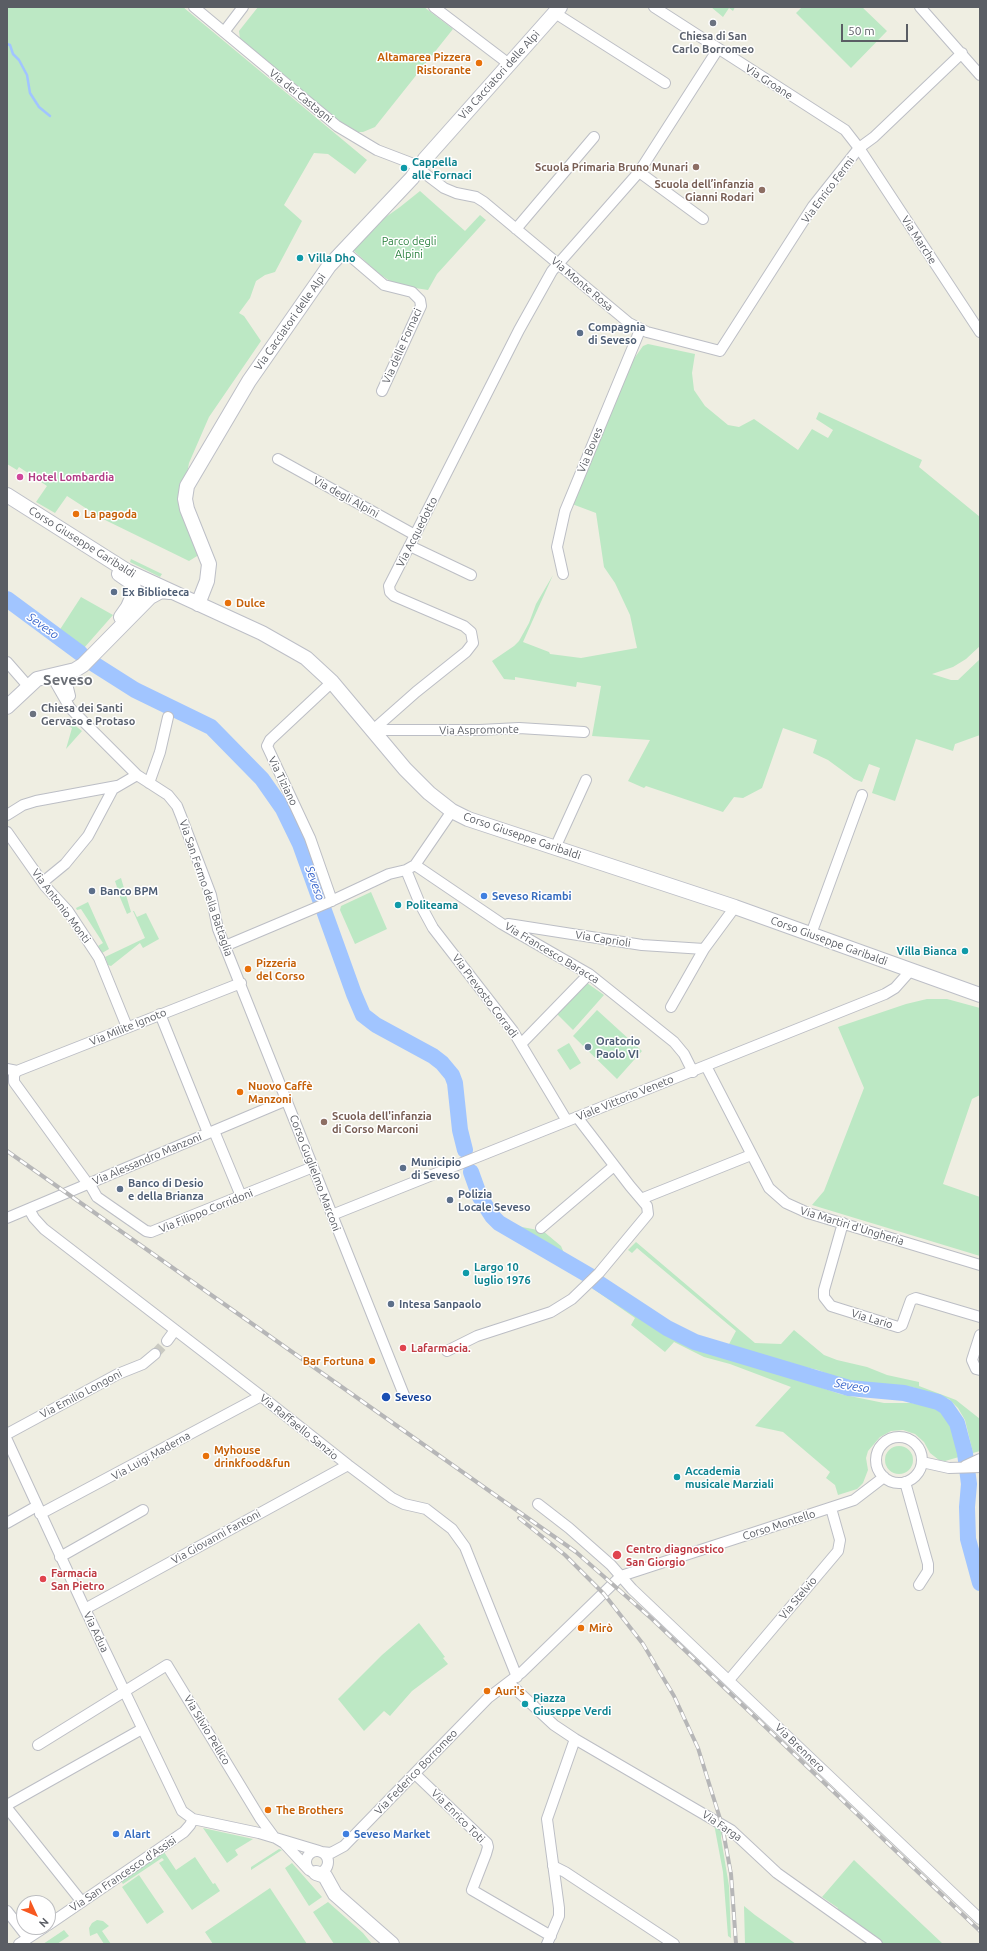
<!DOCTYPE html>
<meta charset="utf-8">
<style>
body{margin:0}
#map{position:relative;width:987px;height:1951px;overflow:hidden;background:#efeee2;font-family:Ubuntu,sans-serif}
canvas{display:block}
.frame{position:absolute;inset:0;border:8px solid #5a5d64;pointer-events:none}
.north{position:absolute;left:16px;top:1895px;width:40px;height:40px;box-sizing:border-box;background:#fff;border:1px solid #bdbec1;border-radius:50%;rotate:134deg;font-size:11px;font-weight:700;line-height:16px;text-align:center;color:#5a5d64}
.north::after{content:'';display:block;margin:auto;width:14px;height:18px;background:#f75820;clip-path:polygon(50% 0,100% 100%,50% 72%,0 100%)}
.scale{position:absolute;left:841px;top:24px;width:67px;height:18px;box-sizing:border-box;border:2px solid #5a5d64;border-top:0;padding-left:5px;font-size:12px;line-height:14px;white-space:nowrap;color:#5a5d64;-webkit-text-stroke:3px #fff;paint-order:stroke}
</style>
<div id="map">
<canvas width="987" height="1951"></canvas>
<div class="frame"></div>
<div class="north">N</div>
<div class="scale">50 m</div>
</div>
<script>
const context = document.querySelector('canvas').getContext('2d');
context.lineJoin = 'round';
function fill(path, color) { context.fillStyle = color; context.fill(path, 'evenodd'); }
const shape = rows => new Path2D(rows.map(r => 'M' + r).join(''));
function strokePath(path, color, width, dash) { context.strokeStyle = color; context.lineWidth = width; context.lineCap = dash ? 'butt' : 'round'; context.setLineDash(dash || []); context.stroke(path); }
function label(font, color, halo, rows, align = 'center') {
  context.font = font + ' Ubuntu,sans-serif'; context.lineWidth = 3; context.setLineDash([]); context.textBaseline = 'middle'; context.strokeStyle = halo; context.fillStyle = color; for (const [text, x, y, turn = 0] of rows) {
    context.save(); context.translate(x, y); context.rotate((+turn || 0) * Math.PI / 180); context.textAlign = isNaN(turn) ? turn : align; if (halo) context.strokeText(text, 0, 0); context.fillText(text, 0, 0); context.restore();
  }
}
fill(shape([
 [7,7,183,7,367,160,355,174,328,154,314,153,284,205,302,221,275,272,265,275,256,281,250,298,239,313,244,316,261,341,209,417,189,463,187,474,202,553,189,561,101,518,67,496,55,513,36,502,47,486,19,467,17,470,7,464],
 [258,7,424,7,453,29,375,127,363,132,357,132,346,128,240,39,239,31],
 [711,7,735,7,733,11,729,8,723,17],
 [802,7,862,7,887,31,851,68,796,13],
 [420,191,465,231,480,215,486,220,437,274,428,290,396,285,378,273,353,250,383,219,400,207],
 [648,344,695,354,692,373,694,390,705,406,728,425,739,427,754,419,798,450,812,429,828,438,833,430,816,419,819,412,922,460,919,467,980,517,980,646,966,659,953,667,932,674,951,680,958,680,980,659,980,735,955,744,953,751,916,739,895,801,872,793,880,768,869,764,862,782,854,779,828,760,813,753,817,740,783,728,762,788,743,798,734,797,723,812,646,786,644,788,628,781,650,740,592,736,601,686,577,682,576,687,515,677,515,680,504,679,492,661,514,646,519,641,529,623,536,604,553,575,523,642,549,652,550,654,581,658,637,648,630,615,615,583,604,567,596,513,572,504,631,363,643,346],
 [131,559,162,574,160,577,130,562],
 [81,597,113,615,84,648,59,631],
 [73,724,82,731,66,749,72,728,66,725],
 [121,878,131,912,127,914,116,888,117,887,115,881],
 [371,892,387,929,355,944,340,910,341,906],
 [88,902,109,949,102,953,98,946,103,943,81,909,77,910,76,908],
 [133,911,134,911,137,917,146,913,159,939,143,948,140,943,111,966,108,965,105,957,145,938],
 [587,983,604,995,573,1030,557,1014],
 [927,999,947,999,980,1008,980,1095,972,1099,943,1184,980,1197,980,1256,812,1205,824,1191,864,1088,838,1027,906,1004],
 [597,1010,642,1051,617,1079,573,1036],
 [569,1043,581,1063,570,1070,557,1050],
 [511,1222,522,1227,543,1231,561,1246,564,1253],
 [636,1242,755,1343,781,1344,794,1330,824,1355,837,1360,867,1367,887,1375,919,1382,919,1386,956,1400,980,1419,980,1451,973,1453,965,1420,958,1408,949,1399,912,1387,847,1382,818,1370,778,1361,728,1346,736,1331,637,1248,632,1253,628,1250],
 [593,1286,662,1332,697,1349,796,1379,840,1394,884,1403,912,1403,936,1408,948,1417,959,1457,945,1461,939,1460,930,1453,924,1442,915,1434,903,1430,891,1431,880,1437,868,1451,866,1458,868,1470,863,1483,857,1489,838,1495,835,1485,826,1478,830,1472,783,1432,755,1426,791,1387,730,1364,704,1357,674,1342,665,1352,631,1325,635,1318,592,1288],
 '885 1460a14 14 0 1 1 28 0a14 14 0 1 1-28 0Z',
 [419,1623,445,1657,443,1658,448,1664,412,1691,390,1716,384,1711,364,1731,338,1699,382,1655],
 [714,1824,721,1830,722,1834,721,1838,729,1886,731,1938,728,1936,723,1872],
 [203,1828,253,1839,235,1850,238,1855,227,1863],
 [279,1849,282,1850,251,1870,251,1867],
 [164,1852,176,1870,195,1857,213,1884,215,1883,220,1891,192,1910,159,1863,164,1860,162,1858,123,1884,121,1881],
 [854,1860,943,1944,883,1944,836,1911,838,1908,822,1897],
 [292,1863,322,1897,309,1906,285,1868],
 [139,1875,164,1912,147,1924,122,1887],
 [270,1888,307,1944,213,1944,205,1932],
 [328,1902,363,1933,372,1944,334,1944,313,1912],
 [744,1906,755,1915,796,1944,745,1944],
 [97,1920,103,1921,109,1926,102,1931,111,1944,104,1944,97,1933,90,1936,89,1928,92,1923],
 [64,1930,69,1936,57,1944,43,1944]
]), '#bce8c4');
strokePath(shape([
 [7,44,10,45,13,54,19,60,27,75,30,93,39,107,50,116]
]), '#a1c5ff', 2.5);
strokePath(shape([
 [7,599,80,653],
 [94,664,135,690,211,727,262,779,283,809,300,844,354,994,363,1015,376,1025,433,1056,442,1063,452,1075,455,1083,460,1130,465,1150],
 [471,1172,480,1197,492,1216,499,1223,590,1276],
 [597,1282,667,1328,695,1342,849,1388,904,1393,938,1402,946,1407,957,1423,965,1453,969,1484,967,1507,968,1539,980,1583]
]), '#a1c5ff', 16);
strokePath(shape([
 [155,1354,167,1341]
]), '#cacac2', 10, [10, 5]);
const street = shape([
 [194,7,337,126,377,150,411,163,444,188,456,193,476,197,484,202,629,323,647,332,720,351,813,206,859,148,874,137,962,53],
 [434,7,509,64],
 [654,7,845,130,859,148,980,332],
 [920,7,980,75],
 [555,13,665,83],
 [224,32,243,7],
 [639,172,703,219],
 [516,229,594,137],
 [343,250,384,285,412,292,420,300,421,306,382,391],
 [278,459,415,535],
 [410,546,471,575],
 [563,574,557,547,565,511,640,330],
 [7,662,28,686],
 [332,682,270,740,267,746,310,838,332,901],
 [373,730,416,692,466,652,473,643,471,632,464,626,394,596,390,592,389,586,415,535,519,330,552,271,639,172,718,49],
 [373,730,480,730,519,728,584,732],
 [137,775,168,795,177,806,181,816,211,895,218,929,404,1395],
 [149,783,160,752,168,717],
 [7,815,23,805,36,801,117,786],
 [7,832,45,886,68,911,99,958,127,1027],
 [555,848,586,780],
 [415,865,502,924,589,974,674,1042,684,1054,693,1072],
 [406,870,420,904,433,928,513,1031,567,1121],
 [43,882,65,864,88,836,113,789,137,775,70,708,54,680,57,673,61,673,65,676,70,696],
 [508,924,642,945,704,949],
 [811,934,862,795],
 [225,946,327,903,389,874,406,870,415,865,452,811],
 [671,1007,704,949,735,907],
 [160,1014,208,1133],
 [521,1044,589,974],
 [706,1066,769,1188,786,1203,808,1213,980,1265],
 [7,1069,17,1071,241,983],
 [17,1071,14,1075,14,1082,88,1184],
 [214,1131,241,1196],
 [89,1183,97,1197,146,1231,151,1232,313,1167],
 [641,1199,751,1155],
 [29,1209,34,1218,44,1229,261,1396,348,1465,392,1498,404,1504,426,1509,452,1529,465,1547,517,1677],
 [332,1215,885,994,895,988,911,970],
 [7,1218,287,1100],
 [843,1223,824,1290,824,1297,831,1306,898,1327,902,1325,911,1300,916,1298,980,1317],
 [541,1228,614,1166],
 [980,1335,972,1360,976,1369,980,1370],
 [167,1341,175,1330],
 [447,1351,477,1336,551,1312,572,1299,599,1273,648,1214,647,1206,630,1186,577,1117],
 [7,1434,118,1374,143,1364,155,1354],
 '876 1460a23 23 0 1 1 46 0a23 23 0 1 1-46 0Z',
 [7,1440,85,1609,182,1811,193,1819,259,1833,319,1851],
 [922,1462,949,1468,980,1467],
 [965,1466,980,1459],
 [905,1482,928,1564,928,1571,919,1585],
 [538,1504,569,1528,611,1565,632,1589,980,1919],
 [40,1514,261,1396],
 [7,1523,37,1506],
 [60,1557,143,1510],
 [85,1609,348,1465],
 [729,1680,838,1551,840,1540,831,1508],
 [509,1683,554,1725,575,1739,731,1830,777,1873,877,1944],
 [38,1745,167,1665,260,1818,274,1837,284,1843,309,1870],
 [415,1774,487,1843,488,1847,486,1854,472,1890,551,1936],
 [7,1805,142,1729],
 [7,1808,82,1902],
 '306 1862a11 11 0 1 1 22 0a11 11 0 1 1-22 0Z',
 [321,1852,331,1853,344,1846,488,1698,522,1672,621,1576,854,1500,884,1477],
 [553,1866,565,1872,674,1944],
 [7,1911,28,1938],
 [48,1925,184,1832,190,1825,193,1819],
 [19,1944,45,1927],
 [547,1944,559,1916,559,1908,547,1819,575,1739]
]);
const secondary = shape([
 [7,495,127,571,262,633,306,658,332,682,405,769,429,793,452,811,468,819,735,907,980,995],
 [119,574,132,583,135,591,128,607,121,617],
 [198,604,207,581,209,564,187,509,185,499,187,486,249,381,329,266,412,178,425,159,560,7],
 [7,707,37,679,75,670,83,665,150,597,161,591,170,592],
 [316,1873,325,1876,335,1894,392,1944]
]);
strokePath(street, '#bcbec5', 12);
strokePath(secondary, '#bdbfc7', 16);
strokePath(street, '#fff', 10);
strokePath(secondary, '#fff', 14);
const rail = shape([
 [7,1151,576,1552,652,1619,980,1931],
 [519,1518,565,1555,604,1594,643,1644,674,1696,698,1748,722,1825,731,1874,736,1944]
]);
strokePath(rail, '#b6b6b7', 4);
strokePath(rail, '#fff', 2.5, [8]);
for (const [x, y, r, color] of [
 [713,23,4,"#6b7280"],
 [479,63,4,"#e8710a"],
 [696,167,4,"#8d6e63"],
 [404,168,4,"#0f9aa8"],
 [762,190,4,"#8d6e63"],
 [300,258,4,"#0f9aa8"],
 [580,333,4,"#5c6f8a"],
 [20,477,4,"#d1479c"],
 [76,514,4,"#e8710a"],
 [114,592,4,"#5c6f8a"],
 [228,603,4,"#e8710a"],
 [33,714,4,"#6b7280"],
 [92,891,4,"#5c6f8a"],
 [484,896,4,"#3f7fe0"],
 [398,905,4,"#0f9aa8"],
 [965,951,4,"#0f9aa8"],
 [248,969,4,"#e8710a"],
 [588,1047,4,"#5c6f8a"],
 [240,1092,4,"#e8710a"],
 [324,1122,4,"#8d6e63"],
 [403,1168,4,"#5c6f8a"],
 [120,1189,4,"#5c6f8a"],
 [450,1200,4,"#5c6f8a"],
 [466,1273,4,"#0f9aa8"],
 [391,1304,4,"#5c6f8a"],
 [403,1348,4,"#e0444e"],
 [372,1361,4,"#e8710a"],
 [386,1397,5,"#1a4fb4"],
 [206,1456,4,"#e8710a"],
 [677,1477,4,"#0f9aa8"],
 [617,1555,5,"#e0444e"],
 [43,1579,4,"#e0444e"],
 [581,1628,4,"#e8710a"],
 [487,1691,4,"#e8710a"],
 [525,1704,4,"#0f9aa8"],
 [268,1810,4,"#e8710a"],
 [116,1834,4,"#3f7fe0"],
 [346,1834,4,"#3f7fe0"]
]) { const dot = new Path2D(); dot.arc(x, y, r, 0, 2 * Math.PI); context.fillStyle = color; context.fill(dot); strokePath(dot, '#fff', 1.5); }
label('bold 11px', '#5b616d', '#fff', [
 ["Chiesa di San",713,36],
 ["Carlo Borromeo",713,49],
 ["Chiesa dei Santi",41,708,"left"],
 ["Gervaso e Protaso",41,721,"left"]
]);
label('bold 11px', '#c56008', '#fff', [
 ["Altamarea Pizzera",471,57,"right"],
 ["Ristorante",471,70,"right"],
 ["La pagoda",84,514],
 ["Dulce",236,603],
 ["Pizzeria",256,963],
 ["del Corso",256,976],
 ["Nuovo Caffè",248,1086],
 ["Manzoni",248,1099],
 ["Bar Fortuna",364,1361,"right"],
 ["Myhouse",214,1450],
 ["drinkfood&fun",214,1463],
 ["Mirò",589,1628],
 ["Auri's",495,1691],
 ["The Brothers",276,1810]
], 'left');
label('11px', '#5a5d64', '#fff', [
 ["Via Cacciatori delle Alpi",499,75,-48],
 ["Via Groane",769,82,33],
 ["Via dei Castagni",301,96,39],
 ["Via Enrico Fermi",828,190,-53],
 ["Via Marche",919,240,57],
 ["Via Monte Rosa",582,284,40],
 ["Via Cacciatori delle Alpi",290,322,-55],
 ["Via delle Fornaci",402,346,-66],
 ["Via Boves",590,450,-67],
 ["Via degli Alpini",346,497,29],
 ["Via Acquedotto",417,532,-63],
 ["Corso Giuseppe Garibaldi",82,542,32],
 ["Via Aspromonte",479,730,-1],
 ["Via Tiziano",283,781,64],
 ["Corso Giuseppe Garibaldi",522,836,19],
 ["Via San Fermo della Battaglia",206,888,71],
 ["Via Antonio Monti",61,906,53],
 ["Via Caprioli",603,939,9],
 ["Corso Giuseppe Garibaldi",829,941,20],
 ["Via Francesco Baracca",552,953,31],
 ["Via Prevosto Corradi",485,996,53],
 ["Via Milite Ignoto",128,1027,-22],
 ["Viale Vittorio Veneto",625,1098,-22],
 ["Via Alessandro Manzoni",147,1159,-23],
 ["Corso Guglielmo Marconi",315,1173,69],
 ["Via Filippo Corridoni",206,1211,-22],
 ["Via Martiri d'Ungheria",852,1226,17],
 ["Via Lario",872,1319,17],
 ["Via Emilio Longoni",81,1394,-28],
 ["Via Raffaello Sanzio",299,1427,39],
 ["Via Luigi Maderna",151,1456,-29],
 ["Corso Montello",779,1525,-18],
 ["Via Giovanni Fantoni",216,1537,-29],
 ["Via Stelvio",798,1598,-50],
 ["Via Adua",96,1632,64],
 ["Via Silvio Pellico",207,1730,59],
 ["Via Brennero",800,1748,44],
 ["Via Federico Borromeo",416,1772,-46],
 ["Via Enrico Toti",458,1816,45],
 ["Via Farga",722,1826,34],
 ["Via San Francesco d'Assisi",123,1874,-34]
]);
label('bold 11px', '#0d838f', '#fff', [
 ["Cappella",412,162],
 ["alle Fornaci",412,175],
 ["Villa Dho",308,258],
 ["Politeama",406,905],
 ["Villa Bianca",957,951,"right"],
 ["Largo 10",474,1267],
 ["luglio 1976",474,1280],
 ["Accademia",685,1471],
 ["musicale Marziali",685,1484],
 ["Piazza",533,1698],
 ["Giuseppe Verdi",533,1711]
], 'left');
label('bold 11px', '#785e54', '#fff', [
 ["Scuola Primaria Bruno Munari",688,167],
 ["Scuola dell’infanzia",754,184],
 ["Gianni Rodari",754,197],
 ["Scuola dell'infanzia",332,1116,"left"],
 ["di Corso Marconi",332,1129,"left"]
], 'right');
label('11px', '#2d8240', '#fff', [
 ["Parco degli",409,241],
 ["Alpini",409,254]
]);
label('bold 11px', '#4e5e75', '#fff', [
 ["Compagnia",588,327],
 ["di Seveso",588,340],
 ["Ex Biblioteca",122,592],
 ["Banco BPM",100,891],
 ["Oratorio",596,1041],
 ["Paolo VI",596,1054],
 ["Municipio",411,1162],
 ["di Seveso",411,1175],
 ["Banco di Desio",128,1183],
 ["e della Brianza",128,1196],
 ["Polizia",458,1194],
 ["Locale Seveso",458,1207],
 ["Intesa Sanpaolo",399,1304]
], 'left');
label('bold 11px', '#b23c85', '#fff', [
 ["Hotel Lombardia",28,477]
], 'left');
label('bold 11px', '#366cbe', '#fff', [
 ["Seveso Ricambi",492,896],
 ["Alart",124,1834],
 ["Seveso Market",354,1834]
], 'left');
label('bold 11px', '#be3a42', '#fff', [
 ["Lafarmacia.",411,1348],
 ["Centro diagnostico",626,1549],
 ["San Giorgio",626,1562],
 ["Farmacia",51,1573],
 ["San Pietro",51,1586]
], 'left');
label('bold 11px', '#164399', '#fff', [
 ["Seveso",395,1397]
], 'left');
label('italic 12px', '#3a67cc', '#fff', [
 ["Seveso",43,626,36],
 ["Seveso",315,883,70],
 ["Seveso",852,1386,10]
]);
label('bold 15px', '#6b6f76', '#fff', [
 ["Seveso",68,680]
]);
</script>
